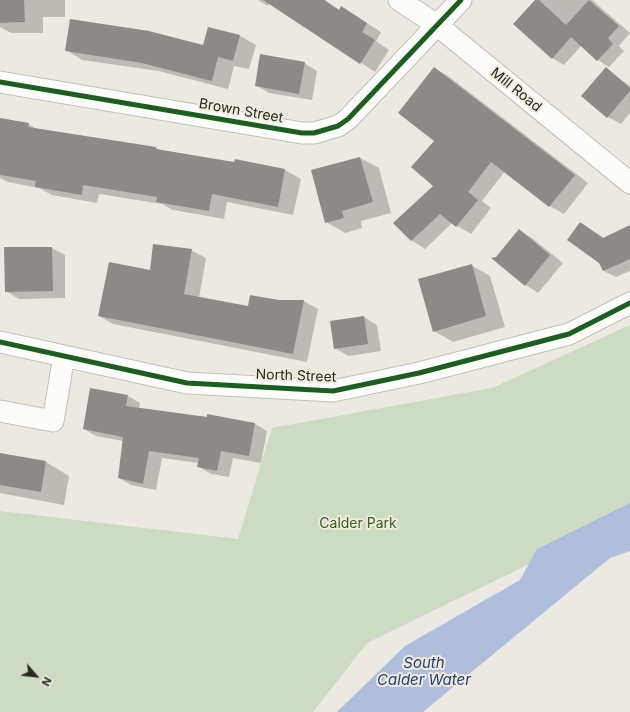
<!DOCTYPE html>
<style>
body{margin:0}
#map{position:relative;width:630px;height:712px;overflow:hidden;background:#ebe9e2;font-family:Inter,sans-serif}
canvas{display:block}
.north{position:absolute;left:16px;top:656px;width:40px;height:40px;-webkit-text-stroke:3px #efebde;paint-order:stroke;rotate:118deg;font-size:11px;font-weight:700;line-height:16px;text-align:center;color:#2a2824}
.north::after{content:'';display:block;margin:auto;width:14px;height:18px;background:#2a2824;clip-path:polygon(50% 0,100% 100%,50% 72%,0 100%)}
</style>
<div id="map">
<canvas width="630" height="712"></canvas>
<div class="north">N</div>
</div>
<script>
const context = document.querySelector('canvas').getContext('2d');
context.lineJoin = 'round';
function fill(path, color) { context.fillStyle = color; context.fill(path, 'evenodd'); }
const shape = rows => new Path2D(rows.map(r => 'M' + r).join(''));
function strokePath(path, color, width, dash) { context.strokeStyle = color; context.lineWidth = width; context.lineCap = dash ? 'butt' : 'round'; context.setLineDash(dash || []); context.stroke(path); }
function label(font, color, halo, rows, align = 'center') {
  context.font = font + ' Inter,sans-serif'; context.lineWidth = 4; context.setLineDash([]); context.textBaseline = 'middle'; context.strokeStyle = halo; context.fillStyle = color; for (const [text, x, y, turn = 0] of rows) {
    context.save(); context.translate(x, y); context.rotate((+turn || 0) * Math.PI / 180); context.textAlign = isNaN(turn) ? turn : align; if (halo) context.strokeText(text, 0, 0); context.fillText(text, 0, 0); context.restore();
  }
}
fill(shape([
 [630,325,630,515,367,643,313,712,0,712,0,511,238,539,272,428,492,388]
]), '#ccdbc1');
fill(shape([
 [630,503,630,551,610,558,423,712,337,712,405,646,520,580,537,549]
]), '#aebedc');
fill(shape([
 [0,0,65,0,65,17,43,17,43,33,11,33,0,27],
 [258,0,325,0,339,10,356,16,381,32,376,41,389,50,375,72,269,3,268,6],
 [537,0,592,0,630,33,619,46,624,51,609,67,598,60,582,45,564,65,552,58],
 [240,36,256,45,249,69,234,66,228,89,159,71,82,60,66,50,204,46],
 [304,63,317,71,312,100,269,93,256,85],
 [434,68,448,76,588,183,564,214,550,206,505,171,482,201,491,208,471,234,452,223,425,249,411,240,434,185],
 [606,69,630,86,630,113,621,124,608,117,583,96],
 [28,124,37,129,156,148,160,150,235,163,236,160,285,170,301,179,293,215,227,202,224,219,173,210,162,204,99,194,97,203,52,195,39,188,8,182,0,178,0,125],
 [360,158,379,168,391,213,361,221,362,228,345,233,326,222,312,170],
 [580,223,604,238,630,226,630,271,616,277,604,271],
 [519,231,532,238,563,263,538,293,526,285,497,258],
 [52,248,65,255,65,298,19,299,6,291],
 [191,250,206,258,199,298,249,307,279,301,304,301,318,309,307,362,113,324,99,316,151,271],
 [471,265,490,276,505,327,453,342,434,331],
 [364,317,377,325,381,351,348,356,335,348],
 [128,396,140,403,139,408,255,424,267,431,261,463,233,458,229,477,211,474,199,467,199,463,162,458,156,490,131,485,119,478,123,441,96,436,84,429],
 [0,454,46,462,69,476,64,505,0,493]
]), '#0003');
fill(shape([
 [0,0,24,0,25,22,0,23],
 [263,0,324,0,339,10,341,6,367,23,362,32,375,40,360,64],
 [535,0,539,0,566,25,589,0,619,26,608,38,613,44,597,61,571,37,552,59,513,24],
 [70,19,149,31,203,45,208,27,240,35,233,61,218,57,212,81,142,63,65,51],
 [260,54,305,62,299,94,255,86],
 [434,67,575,175,549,207,491,162,468,192,478,200,456,227,440,214,411,241,393,223,433,186,411,167,434,141,398,113],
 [606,67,630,88,630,91,607,118,581,96],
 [0,118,29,123,28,127,156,147,156,149,234,162,235,159,285,169,278,207,212,194,209,211,156,202,157,197,83,185,82,195,35,187,36,181,0,175],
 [360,157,373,202,342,211,344,218,325,223,311,170],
 [580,222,603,238,630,225,630,259,603,271,599,263,567,240],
 [519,229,550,255,525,286,491,258,496,257],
 [153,244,192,249,184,294,248,306,250,295,279,300,304,300,293,354,98,316,109,262,150,270],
 [4,247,52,247,53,291,5,292],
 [472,264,486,316,433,332,418,279],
 [364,316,368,344,334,349,330,321],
 [90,388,128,395,126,406,207,417,207,414,255,423,249,456,221,451,217,471,197,467,199,458,149,451,143,484,118,478,123,437,83,429],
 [0,453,46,461,41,492,0,485]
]), '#8c8a86');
const street = shape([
 [399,0,437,25,630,183],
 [0,82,302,133,314,133,338,126,348,119,461,0],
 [0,342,187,383,333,391,419,373,569,334,630,303],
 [0,411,53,421,64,356]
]);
strokePath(street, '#c2c0ba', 23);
strokePath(street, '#fcfcfb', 21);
strokePath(shape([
 [0,82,302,133,314,133,338,126,348,119,461,0],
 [0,342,187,383,333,391,419,373,569,334,630,303]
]), '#1b5e20', 5);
label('14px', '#2a2824', '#efebde', [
 ["Mill Road",516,90,39],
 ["Brown Street",241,111,10],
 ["North Street",296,376,2]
]);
label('14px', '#365e20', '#efebde', [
 ["Calder Park",358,524]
]);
label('italic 15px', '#263e77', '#efebde', [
 ["South",424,663],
 ["Calder Water",424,680]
]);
</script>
